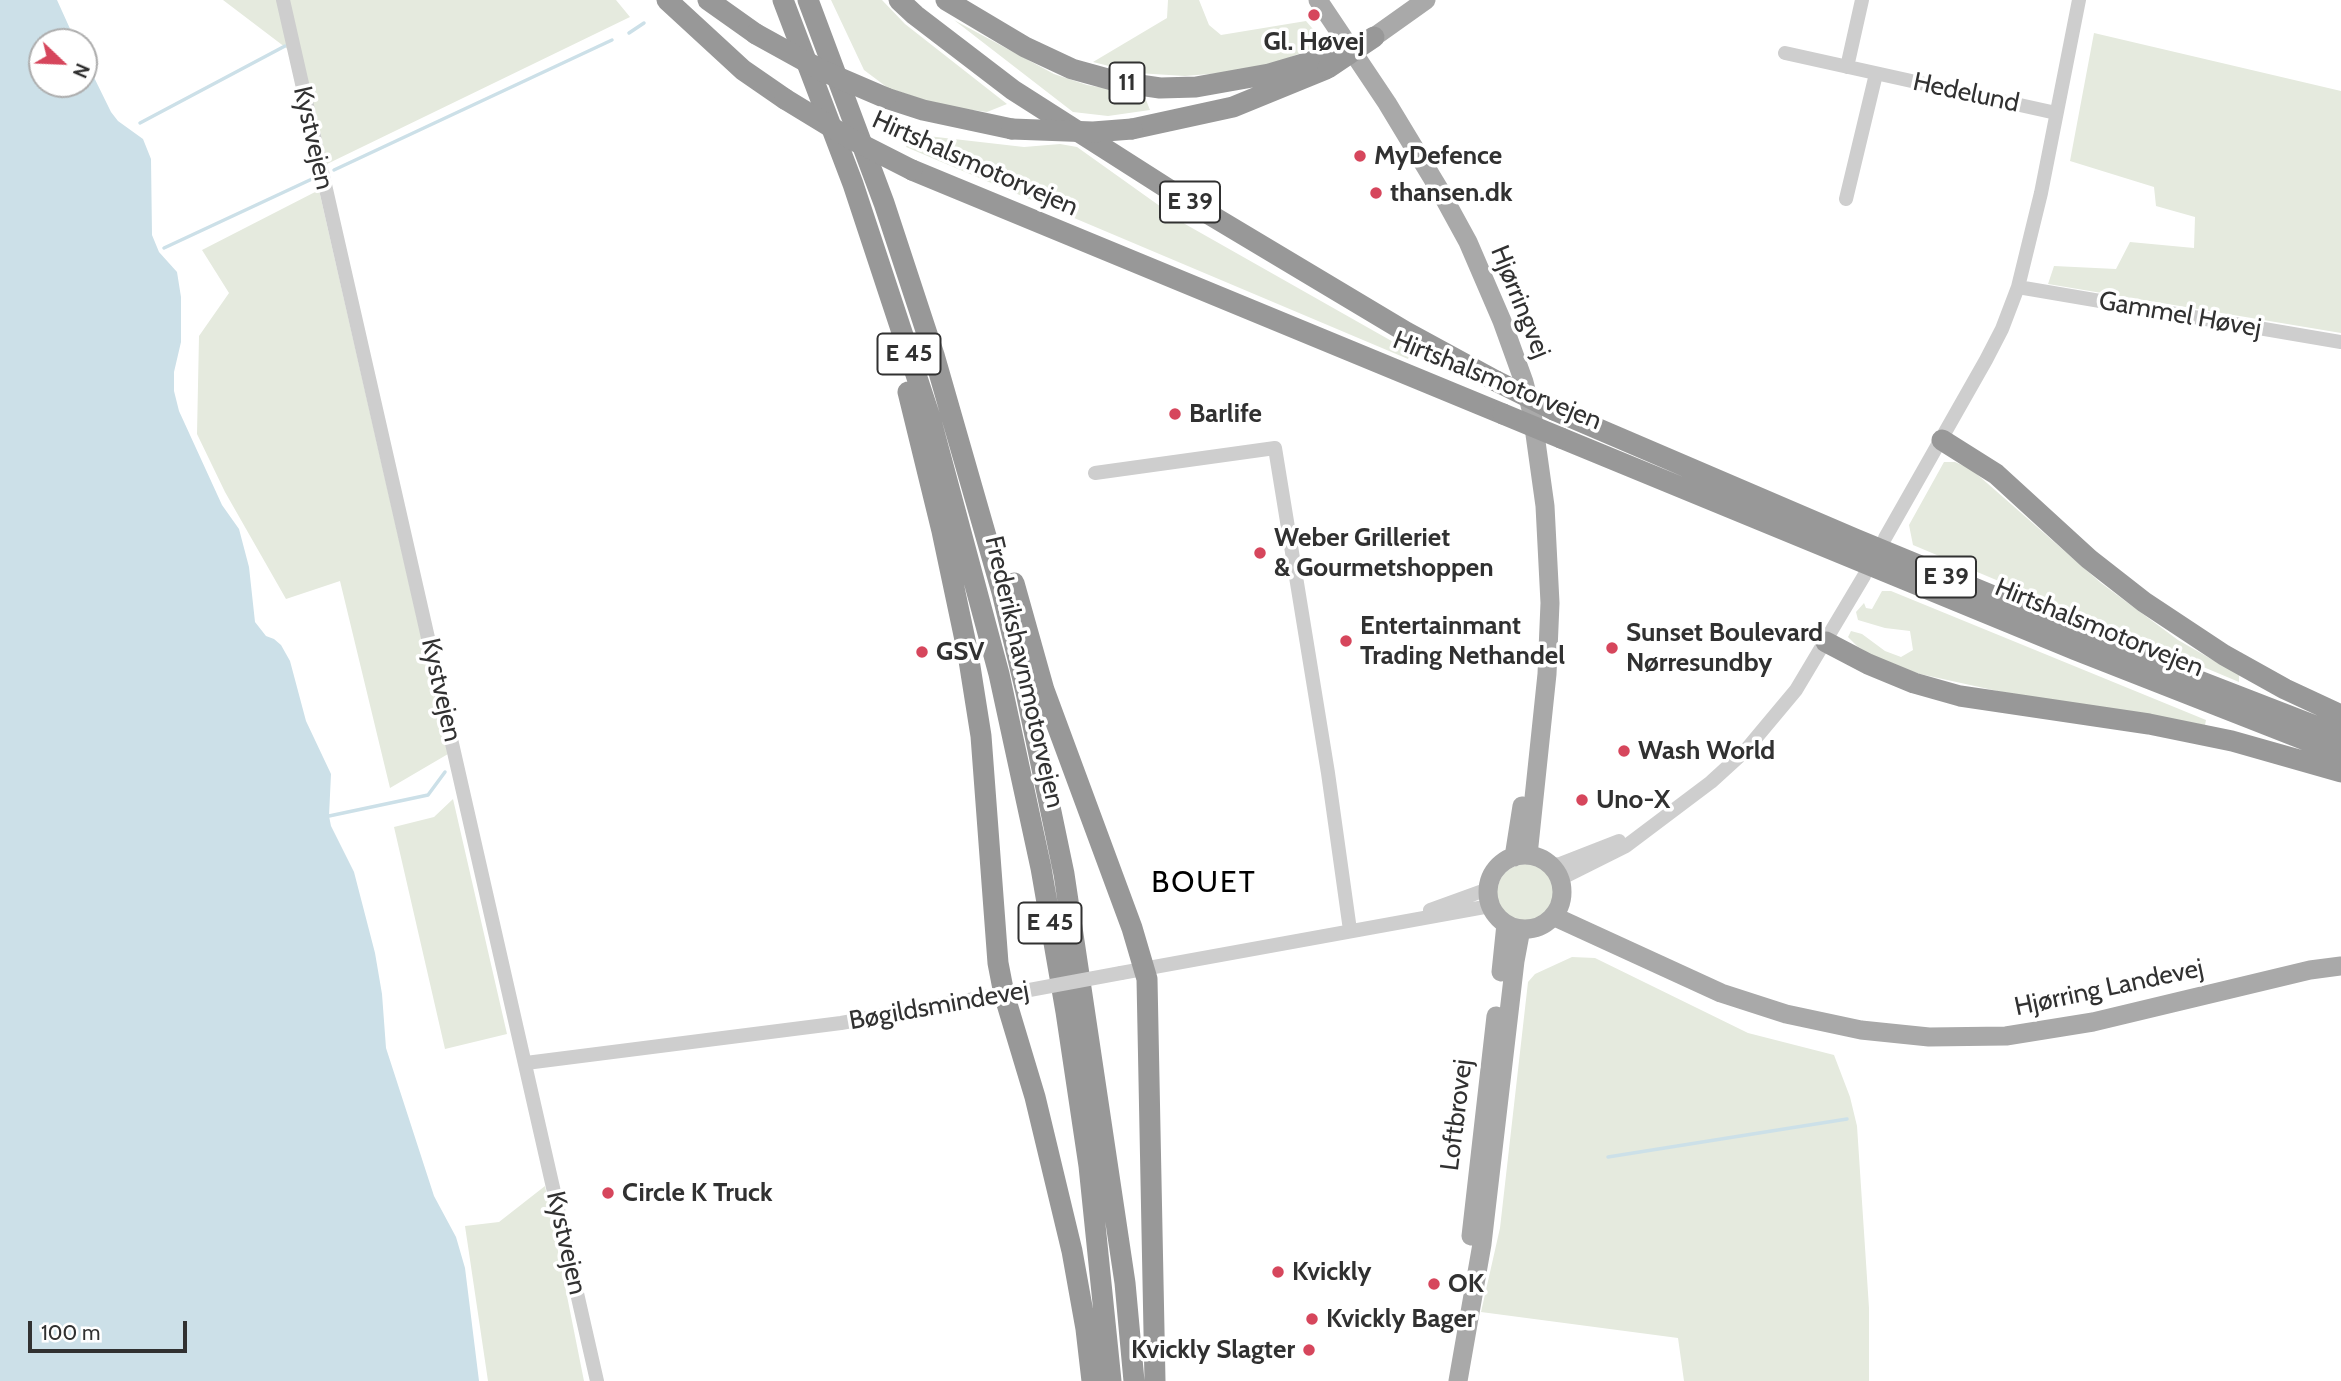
<!DOCTYPE html>
<meta charset="utf-8">
<style>
body{margin:0}
#map{position:relative;width:2341px;height:1381px;overflow:hidden;background:#fff;font-family:Cabin,sans-serif}
canvas{display:block}
.north{position:absolute;left:28px;top:28px;width:70px;height:70px;box-sizing:border-box;background:#fff;border:2px solid #adadad;border-radius:50%;rotate:113deg;font-size:19px;font-weight:700;line-height:28px;text-align:center;color:#313131}
.north::after{content:'';display:block;margin:auto;width:24px;height:32px;background:#d6465c;clip-path:polygon(50% 0,100% 100%,50% 72%,0 100%)}
.scale{position:absolute;left:28px;top:1321px;width:159px;height:32px;box-sizing:border-box;border:4px solid #313131;border-top:0;padding-left:9px;font-size:21px;line-height:24px;white-space:nowrap;color:#313131;-webkit-text-stroke:5px #fff;paint-order:stroke}
</style>
<div id="map">
<canvas width="2341" height="1381"></canvas>
<div class="north">N</div>
<div class="scale">100 m</div>
</div>
<script>
const context = document.querySelector('canvas').getContext('2d');
context.lineJoin = 'round';
function fill(path, color) { context.fillStyle = color; context.fill(path, 'evenodd'); }
const shape = rows => new Path2D(rows.map(r => 'M' + r).join(''));
function strokePath(path, color, width, dash) { context.strokeStyle = color; context.lineWidth = width; context.lineCap = dash ? 'butt' : 'round'; context.setLineDash(dash || []); context.stroke(path); }
function label(font, color, halo, rows, align = 'center') {
  context.font = font + ' Cabin,sans-serif'; context.lineWidth = 7; context.setLineDash([]); context.textBaseline = 'middle'; context.strokeStyle = halo; context.fillStyle = color; for (const [text, x, y, turn = 0] of rows) {
    context.save(); context.translate(x, y); context.rotate((+turn || 0) * Math.PI / 180); context.textAlign = isNaN(turn) ? turn : align; if (halo) context.strokeText(text, 0, 0); context.fillText(text, 0, 0); context.restore();
  }
}
fill(shape([
 [223,0,616,0,630,17,327,164,302,60],
 [831,0,882,0,905,24,1007,104,987,112,943,106,888,88,864,70],
 [1168,0,1199,0,1209,25,1221,35,1306,21,1325,43,1281,61,1233,72,1185,76,1137,73,1093,62,1167,18],
 [954,20,1054,74,1087,85,1144,95,1150,110,1108,116,1073,112],
 [2094,33,2341,91,2341,333,2048,284,2054,266,2116,269,2130,242,2194,248,2195,217,2156,206,2154,187,2070,161],
 [910,134,1024,147,1060,144,1077,147,1185,224,1411,352,1408,359,906,147],
 [319,190,448,754,390,788,340,581,286,599,225,492,197,434,199,336,229,293,202,250],
 [1944,462,1955,462,1971,469,2101,583,2178,640,2239,675,2239,682,1913,545,1909,525],
 [1882,591,1891,591,2206,720,2205,725,2002,692,1920,674,1881,661,1857,646,1848,637,1851,631,1862,634,1885,651,1901,657,1913,650,1910,631,1885,628,1858,620,1856,612,1864,603,1866,608,1872,609],
 [453,799,507,1034,445,1049,394,827,434,817],
 '1497 893a29 29 0 1 1 58 0a29 29 0 1 1-58 0Z',
 [1572,957,1595,958,1748,1033,1834,1055,1850,1097,1857,1126,1869,1308,1869,1381,1684,1381,1678,1338,1481,1312,1500,1228,1528,982,1535,974],
 [545,1186,584,1381,488,1381,465,1226,499,1222]
]), '#e5eade');
fill(shape([
 [0,0,57,0,76,42,42,42,42,84,84,84,84,57,111,112,118,121,143,139,151,159,152,235,159,252,177,272,181,297,181,342,174,372,174,391,179,411,222,505,239,529,249,567,255,622,266,636,274,639,281,645,290,661,306,721,331,774,329,816,331,826,354,872,375,953,382,994,386,1048,434,1196,456,1237,465,1268,479,1381,0,1381]
]), '#cce0e8');
strokePath(shape([
 [629,33,644,23],
 [140,123,285,46],
 [334,170,612,40],
 [164,248,312,179],
 [329,816,428,795,445,772],
 [1608,1157,1847,1119]
]), '#cce0e8', 3.5);
strokePath(shape([
 [283,0,597,1381],
 [1785,53,2056,113],
 [1847,67,1862,0],
 [1846,199,1876,74],
 [2018,287,2341,342],
 [1095,473,1275,448,1328,773,1350,930],
 [1885,538,1986,360,2002,329,2018,287,2041,193,2079,0],
 [1550,865,1560,864,1619,841],
 [1560,879,1626,846,1711,782,1745,751,1796,690,1864,576],
 [1430,910,1488,889],
 [1121,973,1490,906],
 [526,1063,841,1023,1013,992]
]), '#cecece', 14);
strokePath(shape([
 [1318,0,1387,103,1439,189,1468,242,1502,321,1524,382,1532,413,1545,506,1550,603,1547,674,1528,855],
 [1374,37,1426,0],
 '1488 892a37 37 0 1 1 74 0a37 37 0 1 1-74 0Z',
 [1514,857,1522,806],
 [1553,916,1721,993,1786,1014,1861,1030,1929,1037,2006,1036,2093,1022,2310,970,2341,966],
 [1501,972,1506,924],
 [1471,1236,1496,1016],
 [1458,1381,1482,1244,1515,961,1521,929]
]), '#a9a9a9', 19);
strokePath(shape([
 [667,0,743,70,785,99],
 [708,0,756,34],
 [783,0,853,184,930,417,999,674,1041,868,1066,1012,1089,1166,1111,1381],
 [808,0,884,203,934,355,1002,592,1026,692,1064,874,1125,1283,1134,1381],
 [899,0,915,15,1013,90,1187,201,1406,332,1496,381],
 [946,0,1025,47,1072,69,1119,82,1160,88,1196,87,1269,74,1323,58],
 [886,98,923,110,1012,129],
 [1132,129,1233,107,1326,69],
 [912,170,1503,414],
 [908,392,942,531,968,654,981,736,998,963,1004,994,1035,1097,1072,1251,1086,1329,1092,1381],
 [1554,410,1855,539,2199,681,2341,736],
 [1561,438,2076,650,2341,754],
 [1942,440,1996,474,2089,559,2144,602,2224,655,2285,689,2341,715],
 [1014,583,1044,690,1132,928,1147,979,1155,1381],
 [1826,642,1868,664,1914,683,1960,696,2149,724,2232,741,2341,772]
]), '#989898', 21);
strokePath(shape([
 [1024,991,1121,973]
]), '#cecece', 14);
strokePath(shape([
 [756,34,823,71,886,98],
 [1328,68,1374,37],
 [785,99,849,138,912,170],
 [1012,129,1093,132,1132,129],
 [1496,381,1554,410],
 [1503,414,1561,438]
]), '#989898', 21);
for (const [x, y, r, color] of [
 [1314,15,7,"#d6465c"],
 [1360,156,7,"#d6465c"],
 [1376,193,7,"#d6465c"],
 [1175,414,7,"#d6465c"],
 [1260,553,7,"#d6465c"],
 [1346,641,7,"#d6465c"],
 [1612,648,7,"#d6465c"],
 [922,652,7,"#d6465c"],
 [1624,751,7,"#d6465c"],
 [1582,800,7,"#d6465c"],
 [608,1193,7,"#d6465c"],
 [1278,1272,7,"#d6465c"],
 [1434,1284,7,"#d6465c"],
 [1312,1319,7,"#d6465c"],
 [1309,1350,7,"#d6465c"]
]) { const dot = new Path2D(); dot.arc(x, y, r, 0, 2 * Math.PI); context.fillStyle = color; context.fill(dot); strokePath(dot, '#fff', 2.5); }
for (const [x, y, w] of [
 [1127,83,35],
 [1190,202,60],
 [909,354,63],
 [1946,577,60],
 [1050,923,63]
]) { const box = new Path2D(); box.roundRect(x - w / 2, y - 20.5, w, 41, 5); context.fillStyle = '#fff'; context.fill(box); strokePath(box, '#313131', 2); }
label('bold 24px', '#313131', null, [
 ["11",1127,83],
 ["E 39",1190,202],
 ["E 45",909,354],
 ["E 39",1946,577],
 ["E 45",1050,923]
]);
label('bold 26px', '#313131', '#fff', [
 ["Gl. Høvej",1314,42,"center"],
 ["MyDefence",1374,156],
 ["thansen.dk",1390,193],
 ["Barlife",1189,414],
 ["Weber Grilleriet",1274,538],
 ["& Gourmetshoppen",1274,568],
 ["Entertainmant",1360,626],
 ["Trading Nethandel",1360,656],
 ["Sunset Boulevard",1626,633],
 ["Nørresundby",1626,663],
 ["GSV",936,652],
 ["Wash World",1638,751],
 ["Uno-X",1596,800],
 ["Circle K Truck",622,1193],
 ["Kvickly",1292,1272],
 ["OK",1448,1284],
 ["Kvickly Bager",1326,1319],
 ["Kvickly Slagter",1295,1350,"right"]
], 'left');
label('26px', '#313131', '#fff', [
 ["Hedelund",1966,93,12],
 ["Kystvejen",313,138,77],
 ["Hirtshalsmotorvejen",975,164,24],
 ["Hjørringvej",1520,302,68],
 ["Gammel Høvej",2180,315,10],
 ["Hirtshalsmotorvejen",1497,381,22],
 ["Hirtshalsmotorvejen",2099,628,22],
 ["Frederikshavnmotorvejen",1024,672,77],
 ["Kystvejen",441,690,77],
 ["Hjørring Landevej",2109,988,-12],
 ["Bøgildsmindevej",939,1006,-10],
 ["Loftbrovej",1457,1115,-83],
 ["Kystvejen",566,1243,77]
]);
context.letterSpacing = '2px';
label('30px', '#000', '#fff', [
 ["BOUET",1204,883]
]);
context.letterSpacing = '0px';
</script>
